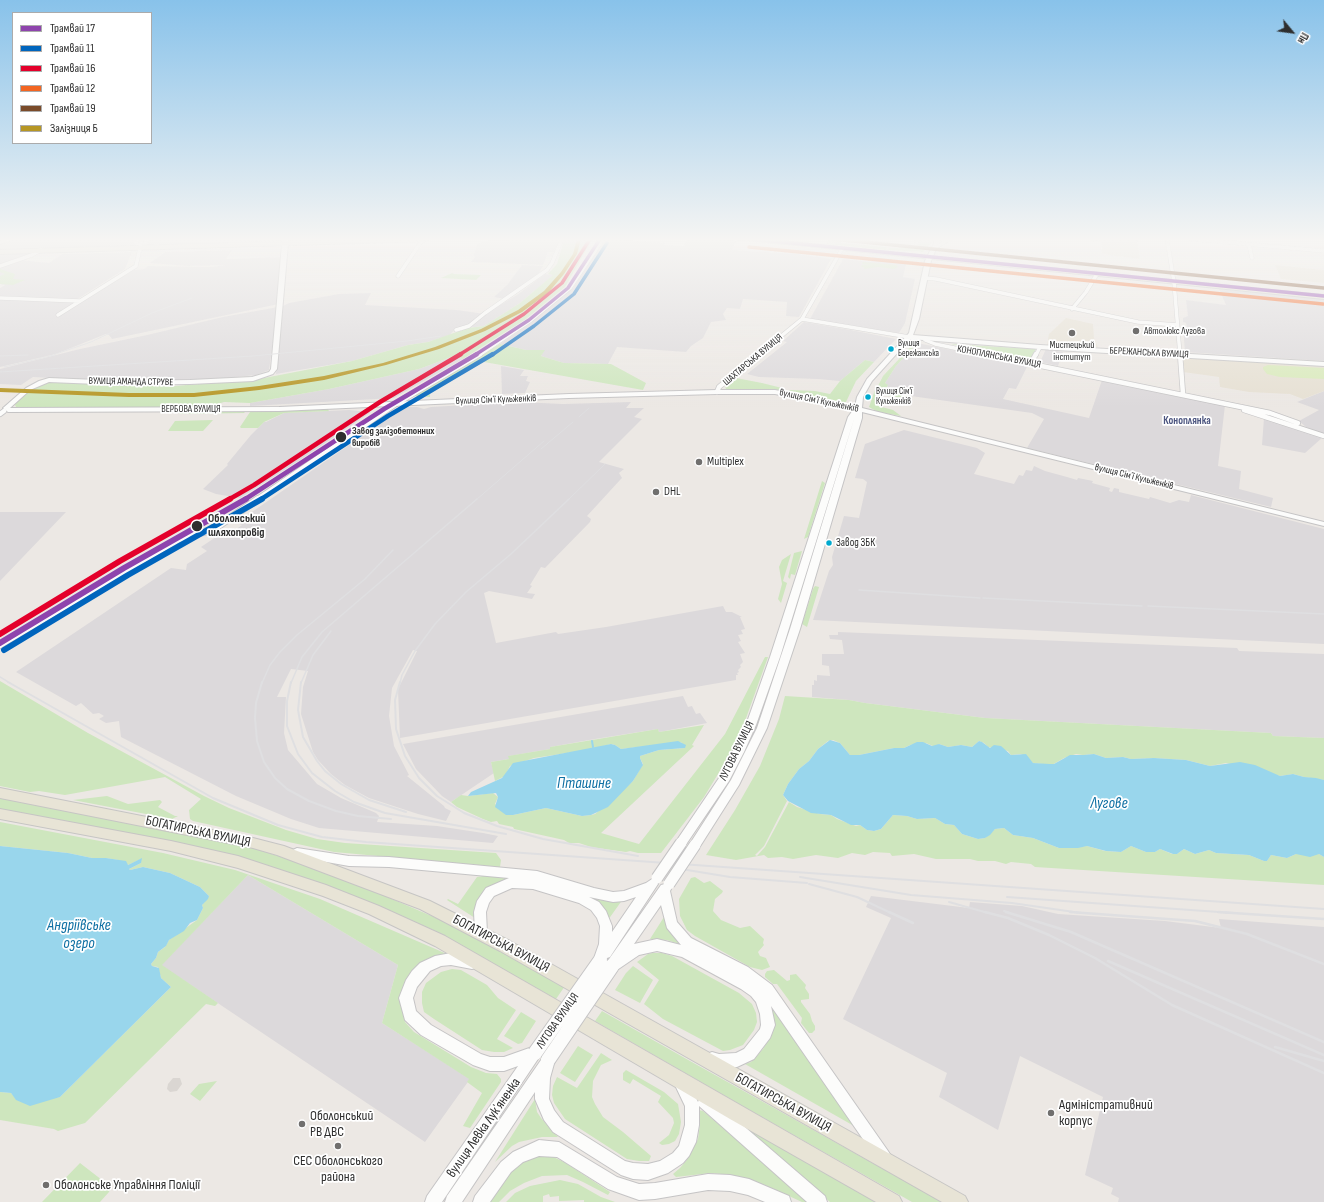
<!DOCTYPE html>
<meta charset="utf-8">
<style>
body{margin:0}
#map{position:relative;width:1324px;height:1202px;overflow:hidden;background:#ece8e4;font-family:"Sofia Sans Condensed",sans-serif}
canvas{display:block}
.legend{position:absolute;left:12px;top:12px;width:140px;height:132px;box-sizing:border-box;background:#fff;border:1px solid #ababab;margin:0;padding:5px 7px;list-style:none;font-size:12px;color:#2e2e2e}
.legend li{display:flex;align-items:center;gap:8px;height:20px}
.legend b{width:20px;border:1px solid #ababab}
.north{position:absolute;left:1272px;top:12px;width:40px;height:40px;-webkit-text-stroke:3px #fff;paint-order:stroke;rotate:119deg;font-size:11px;font-weight:700;line-height:16px;text-align:center;color:#2e2e2e}
.north::after{content:'';display:block;margin:auto;width:14px;height:18px;background:#2e2e2e;clip-path:polygon(50% 0,100% 100%,50% 72%,0 100%)}
</style>
<div id="map">
<canvas width="1324" height="1202"></canvas>
<ul class="legend">
<li><b style="height:5px;background:#8e44ad"></b>Трамвай 17</li>
<li><b style="height:5px;background:#0065bd"></b>Трамвай 11</li>
<li><b style="height:5px;background:#e4002b"></b>Трамвай 16</li>
<li><b style="height:5px;background:#f26522"></b>Трамвай 12</li>
<li><b style="height:5px;background:#7a4b2a"></b>Трамвай 19</li>
<li><b style="height:5px;background:#b69624"></b>Залізниця Б</li>
</ul>
<div class="north">Пн</div>
</div>
<script>
const context = document.querySelector('canvas').getContext('2d');
context.lineJoin = 'round';
function fill(path, color) { context.fillStyle = color; context.fill(path, 'evenodd'); }
const shape = rows => new Path2D(rows.map(r => 'M' + r).join(''));
function strokePath(path, color, width, dash) { context.strokeStyle = color; context.lineWidth = width; context.lineCap = dash ? 'butt' : 'round'; context.setLineDash(dash || []); context.stroke(path); }
function label(font, color, halo, rows, align = 'center') {
  context.font = font + ' "Sofia Sans Condensed",sans-serif'; context.lineWidth = 3.5; context.setLineDash([]); context.textBaseline = 'middle'; context.strokeStyle = halo; context.fillStyle = color; for (const [text, x, y, turn = 0] of rows) {
    context.save(); context.translate(x, y); context.rotate((+turn || 0) * Math.PI / 180); context.textAlign = isNaN(turn) ? turn : align; if (halo) context.strokeText(text, 0, 0); context.fillText(text, 0, 0); context.restore();
  }
}
fill(shape([
 [18,239,136,239,134,245,0,250,0,244],
 [162,239,282,239,276,241,147,245,148,241],
 [560,239,555,252,548,252,543,265,471,262,475,257,473,256,478,243,481,243,483,241],
 [605,239,665,243,664,245,684,246,687,239,723,240,736,241,732,250,799,254,831,259,799,317,786,316,787,302,743,299,740,309,727,308,723,314,726,320,711,322,703,338,691,346,686,352,617,347,608,364,573,363,564,363,541,356,544,350,526,350,500,344,534,320,573,288],
 [232,250,226,259,283,257,279,304,112,339,109,335,106,334,56,354,0,367,0,299,80,302,134,270,144,269,148,266,210,267,226,265,189,266,150,263,165,252],
 [132,252,125,269,76,300,0,296,0,288,5,285,0,284,0,267,20,260,49,263,62,254],
 [29,253,32,254,0,265,0,254],
 [874,257,898,260,906,264,903,277,915,279,905,323,899,333,810,319,843,259,871,262],
 [522,265,543,266,537,276,504,299,494,297,508,284],
 [545,274,554,275,520,303,484,326,468,328,457,327,450,335,428,342,408,345,352,361,276,374,283,306,289,303,339,294,371,293,365,305,457,310,485,314,517,295],
 [1219,289,1324,299,1324,361,1185,352,1183,327,1187,327,1186,323,1183,322,1183,318,1188,316,1186,300,1226,305],
 [278,307,269,370,256,375,183,382,123,382,33,377,21,385,0,384,0,369,80,349,147,335,223,317],
 [804,322,851,330,896,339,874,362,865,360,840,381,818,379,759,377,747,374,787,342,783,341],
 [917,343,1028,365,1016,389,1009,388,1003,399,1089,418,1102,380,1225,405,1218,466,1241,471,1239,489,1273,498,1271,507,1027,448,1044,419,1032,413,911,396,884,390,888,386,885,383,896,366],
 [1046,349,1063,352,1058,366,1040,362],
 [454,356,463,359,394,398,250,406,250,403,329,389,419,369],
 [501,366,524,370,520,376,528,376,526,381,530,382,525,393,502,394],
 [1324,391,1324,434,1306,427,1299,421,1319,410,1297,402],
 [520,402,563,404,631,402,626,408,644,408,634,417,642,419,599,462,624,469,619,473,622,478,620,480,587,516,591,519,590,522,545,568,541,567,530,585,532,586,527,593,535,594,532,599,489,591,484,593,496,643,556,632,558,634,606,627,723,606,726,612,732,612,742,617,740,617,745,629,741,630,743,634,738,635,741,641,738,642,745,653,740,654,743,662,740,665,741,667,738,670,739,672,737,673,738,675,736,675,736,680,400,738,398,690,400,685,417,651,413,650,392,688,389,716,394,746,409,775,407,776,444,806,445,808,451,811,446,821,418,814,369,798,345,785,331,774,318,760,313,752,301,714,303,687,308,671,291,669,277,697,286,697,284,733,288,750,317,784,341,798,376,813,379,816,377,822,437,826,483,833,498,836,493,843,319,828,291,819,236,796,121,737,119,721,106,723,99,719,104,716,99,713,93,714,81,703,76,706,16,672,171,568,186,570,187,564,207,551,201,547,225,531,231,533,242,525,236,523,404,407,417,407,424,409,431,407],
 [349,410,371,412,300,460,240,498,216,494,203,489,228,465,227,464,251,435,264,422,266,422,284,413],
 [1264,418,1323,437,1305,453,1262,445],
 [904,430,977,448,985,453,974,474,1014,484,1019,475,1023,476,1026,470,1032,471,1034,466,1045,471,1067,477,1077,480,1078,478,1093,481,1092,483,1110,488,1109,491,1112,492,1114,488,1119,489,1119,492,1149,499,1150,497,1170,503,1179,500,1189,502,1191,495,1324,529,1324,644,813,620,829,571,833,565,832,557,844,516,859,518,867,482,863,479,855,478,865,444],
 [0,512,66,512,0,581],
 [838,632,1237,648,1239,651,1324,654,1324,738,1273,736,1271,733,985,718,865,703,849,700,812,697,812,685,814,685,814,680,817,681,817,675,830,676,829,666,822,665,822,654,844,654,842,640,830,639,829,635,838,635],
 [683,696,688,707,692,706,696,714,700,713,707,723,659,732,658,729,595,739,550,747,550,749,509,756,509,759,491,762,494,773,451,802,442,796,416,769,403,744],
 [248,875,398,965,382,1023,470,1079,425,1142,161,965],
 [871,896,969,908,970,902,1022,906,1058,914,1165,921,1221,928,1219,919,1324,927,1324,1202,1118,1202,1119,1198,1111,1194,1113,1188,1085,1175,1103,1097,1020,1056,998,1130,939,1097,947,1073,843,1019,891,918,866,907]
]), '#dcd9db');
fill(shape([
 [1090,239,1137,239,1140,259,1108,255,1102,253,1101,242,1090,241],
 [1275,265,1324,270,1324,283,1281,279],
 [1066,318,1093,324,1094,338,1098,347,1047,345,1049,334],
 [1182,357,1324,365,1324,391,1303,399,1290,394,1249,392,1220,387,1219,377,1183,372]
]), '#e6e0d3');
fill(shape([
 [568,239,592,240,565,287,526,319,463,359,454,356,419,369,329,389,250,403,224,402,211,406,101,408,23,408,16,407,15,405,20,396,45,382,57,381,116,385,175,386,259,379,352,361,408,345,428,342,468,328,484,326,520,303,553,275,548,274,557,264,564,240],
 [829,239,847,241,841,241,841,243,887,247,886,250,827,244,827,243,834,244,835,243,827,242],
 [920,239,935,239,923,252,889,250,889,248,897,248,906,250,898,248,901,245,896,244,915,246,912,249,918,249],
 [863,262,896,265,898,267,894,269,878,267,864,269,864,267,861,267,862,265,870,265,862,264],
 [0,269,15,274,13,279,25,280,13,285,0,284,0,276,5,274,0,272],
 [452,273,454,274,481,275,476,280,441,278],
 [915,342,917,343,896,366,885,383,888,385,885,390,911,396,897,397,883,395,878,399,878,406,893,410,901,416,878,412,869,407,876,387,878,386,883,376],
 [500,344,526,350,545,350,541,356,564,363,611,364,646,383,643,390,484,362,478,363,430,391,430,397,413,396],
 [950,344,1036,349,1030,360],
 [865,360,874,362,856,381,846,402,841,403,788,391,790,390,815,391,830,394,840,381],
 [736,378,762,383,782,388,781,390,731,390,726,389,725,386],
 [327,408,329,411,284,413,264,422,258,428,241,428,240,427,250,412],
 [181,412,244,412,245,413,179,414],
 [213,420,203,431,168,431,175,421],
 [822,481,825,483,808,537,804,539],
 [802,551,795,575,791,574,790,579,788,577,794,553],
 [791,554,783,581,787,583,781,603,778,599,782,584,779,567,782,560],
 [815,586,819,587,807,627,802,624,813,589],
 [765,657,768,657,745,721,729,756,704,797,661,853,638,853,630,851,626,852,591,847,579,843,569,843,564,840,514,829,513,827,499,824,497,821,491,822,483,819,457,807,451,802,461,795,468,796,493,793,498,797,495,804,513,815,546,808,582,816,591,815,595,814,633,781,643,764,640,758,640,756,659,750,685,748,681,742,621,749,615,745,611,744,588,750,534,758,510,766,505,776,495,781,491,762,509,759,508,756,550,749,550,747,658,729,659,732,704,725,692,745,694,746,601,833,639,844,725,734],
 [0,681,88,733,204,796,229,808,286,830,317,839,345,843,496,853,501,860,500,867,334,852,193,821,190,819,189,810,201,799,165,777,65,795,39,791,30,792,0,786],
 [785,696,849,700,865,703,985,718,1271,733,1273,736,1324,738,1324,780,1304,777,1293,774,1280,776,1226,763,1210,766,1186,760,1154,758,1131,759,1123,757,1106,758,1094,754,1083,755,1076,754,1064,758,1052,765,1033,763,1021,754,1011,755,1008,751,988,747,984,743,979,741,972,747,961,745,948,747,939,744,935,747,926,743,910,745,904,748,894,748,859,755,850,755,840,743,833,740,828,741,818,749,809,761,799,769,788,784,783,795,787,801,764,846,755,855,757,856,765,847,789,802,797,807,820,814,831,815,837,819,856,826,860,825,867,830,874,831,881,829,893,815,907,816,917,819,935,818,945,824,954,825,962,834,978,839,985,838,995,829,1004,828,1013,835,1033,838,1059,848,1087,846,1105,851,1121,852,1131,846,1146,852,1155,852,1160,849,1172,854,1177,854,1184,849,1195,854,1209,850,1216,853,1249,855,1264,861,1267,861,1271,855,1287,858,1296,854,1319,854,1324,857,1324,885,1035,867,1031,864,1011,862,1006,864,995,861,978,861,970,859,936,859,914,854,892,856,890,853,873,852,865,855,852,853,838,858,816,855,793,859,782,857,768,858,764,855,736,860,706,855,735,810,760,766,779,719],
 [107,796,128,804,160,800,162,802,158,807,175,816,178,816,172,819,73,800],
 [0,798,249,847,278,856,338,876,441,920,565,986,556,999,433,930,378,906,329,887,0,809],
 [0,822,163,853,235,870,320,899,447,954,434,957,402,1006,405,1022,414,1032,471,1067,486,1073,497,1074,501,1079,501,1082,470,1128,463,1126,482,1093,467,1082,469,1079,382,1023,398,965,248,875,162,965,218,1003,215,1006,206,1004,85,1123,58,1131,54,1129,0,1120,0,1092,11,1093,17,1100,21,1101,60,1097,171,987,161,978,158,967,152,966,151,964,156,958,158,952,165,947,169,940,197,920,203,908,202,905,209,896,200,887,170,873,143,867,130,870,129,869,141,863,141,859,128,865,118,860,106,858,92,858,68,853,0,846],
 [490,875,513,878,500,882,488,889,475,918,447,900,448,899,458,904,477,877],
 [695,877,704,883,710,881,723,891,722,893,715,899,713,911,721,920,740,928,750,926,764,939,763,943,764,945,758,952,760,956,766,958,770,967,762,970,750,967,695,936,687,930,680,916,679,899,691,878],
 [594,897,623,899,608,920,605,912],
 [664,917,668,926,680,942,679,944,667,940,650,939],
 [653,953,662,953,672,956,739,993,752,1004,756,1013,757,1022,754,1030,743,1045,730,1050,723,1051,663,1019,644,1004,659,980,637,962,648,954],
 [633,966,653,980,640,1003,615,990,626,973],
 [452,969,461,970,487,985,498,998,516,1010,497,1039,513,1048,504,1052,494,1052,482,1050,434,1019,424,1012,422,1003,422,992,426,983,441,972],
 [774,970,787,981,790,980,790,975,796,974,806,985,805,988,809,994,809,999,801,1000,801,1002,810,1014,812,1021,815,1026,815,1030,812,1033,809,1033,801,1023,802,1018,777,984,773,984,765,977,765,974,767,971],
 [770,1001,854,1126,745,1064,751,1062,763,1049,773,1032,774,1020],
 [602,1011,690,1061,942,1202,912,1202,739,1104,595,1021],
 [521,1012,536,1021,522,1043,518,1044,504,1036],
 [578,1046,593,1055,575,1082,560,1073],
 [601,1053,612,1060,601,1065,593,1081,592,1097,595,1104,603,1117,623,1132,651,1156,649,1161,639,1161,627,1159,565,1119,554,1103,552,1095,553,1086,557,1077,577,1088],
 [626,1070,664,1092,678,1104,681,1122,679,1134,675,1141,669,1144,662,1145,659,1143,669,1135,674,1123,673,1118,658,1102,661,1096,633,1079,630,1084,623,1080,623,1073],
 [217,1081,200,1101,190,1094,199,1084],
 [535,1099,537,1112,541,1118,558,1137,542,1137,519,1142,512,1146,495,1162],
 [699,1110,703,1111,809,1202,802,1202,765,1185,732,1175,711,1173,676,1177,673,1174,680,1168,686,1161,698,1139,700,1124],
 [734,1118,877,1202,830,1202],
 [549,1155,564,1162,610,1192,608,1195,583,1182,567,1175,542,1176,524,1183,510,1191,499,1202,487,1202,509,1170,530,1156],
 [80,1163,111,1187,109,1192,100,1202,42,1202],
 [560,1180,578,1184,601,1197,615,1202,584,1202,584,1200,559,1201,559,1196,550,1197,549,1194,543,1196,543,1202,506,1202,515,1193,530,1186]
]), '#cee6be');
fill(shape([
 [1268,365,1324,368,1324,379,1280,377,1267,374,1263,369,1263,367]
]), '#d9eabb');
fill(shape([
 [173,1078,180,1078,182,1084,177,1091,170,1092,167,1089,168,1084]
]), '#dad6d2');
fill(shape([
 [830,740,840,743,850,755,859,755,894,748,904,748,917,742,923,742,932,746,939,744,948,747,961,745,972,747,979,741,982,742,990,748,994,745,1001,746,1011,755,1026,754,1033,763,1050,764,1054,764,1070,755,1083,755,1094,754,1106,758,1123,757,1131,759,1154,758,1186,760,1210,766,1240,762,1255,765,1280,776,1293,774,1304,777,1316,778,1324,780,1324,857,1319,854,1310,857,1296,854,1287,858,1271,855,1267,861,1264,861,1249,855,1216,853,1209,850,1195,854,1184,849,1177,854,1173,854,1160,849,1155,852,1146,852,1131,846,1121,852,1106,851,1087,846,1078,848,1059,848,1033,838,1013,835,1004,828,995,829,990,835,985,838,978,839,962,834,954,825,945,824,935,818,917,819,907,816,893,815,881,829,874,831,867,830,860,825,851,825,831,815,811,813,788,801,783,795,788,784,799,769,809,761,818,749],
 [678,741,686,745,685,748,659,750,640,756,640,758,643,765,633,781,608,807,591,815,582,816,546,808,513,815,506,815,495,807,498,797,496,793,468,796,471,792,502,778,513,763,611,744,615,745,621,749],
 [0,846,68,853,92,858,106,858,126,861,128,865,142,858,141,863,129,869,130,870,143,867,170,873,200,887,209,896,208,899,202,905,203,908,197,920,190,923,184,931,169,940,166,946,158,952,156,958,151,964,152,966,159,968,161,978,171,987,60,1097,30,1106,16,1100,11,1093,0,1092]
]), '#99d6ec');
strokePath(shape([
 [592,741,593,747]
]), '#99d6ec', 2);
const streetFar2 = shape([
 [1167,239,1174,282,1180,355],
 [1191,239,1324,251],
 [916,245,917,239],
 [1249,245,1252,258],
 [0,266,32,255,41,250],
 [398,276,423,239],
 [924,278,936,279,1138,322,1177,325],
 [0,298,80,301],
 [1072,309,1086,292,1097,274],
 [58,315,136,266,142,239],
 [802,319,909,337],
 [456,330,469,326,485,313,547,270,552,263,562,239],
 [925,340,935,344,988,355],
 [479,355,531,320,570,288,603,239],
 [758,355,802,319,842,249],
 [1036,355,1040,347]
]);
const streetFar1 = shape([
 [983,354,1270,413,1298,423],
 [1180,354,1183,394],
 [1031,363,1036,354],
 [717,392,719,387,759,354],
 [1244,410,1324,436],
 [0,414,4,411],
 [256,500,396,404,480,354]
]);
const street = shape([
 [0,645,179,539,214,529,258,499]
]);
const secondary = shape([
 [8,239,16,239,0,244,0,241,8,239],
 [284,239,289,239,288,244,277,369,273,374,253,381,190,384,122,385,49,382,30,390,10,408,279,407,569,394,717,390,775,390,855,406,857,397,867,379,909,333,925,261,936,239,941,239,939,244,946,239,952,239,936,249,931,261,919,319,913,335,1040,345,1324,362,1324,366,1040,349,910,339,872,381,863,397,862,408,1324,522,1324,526,862,412,862,418,800,629,767,728,739,785,699,848,695,850,691,848,689,845,691,842,731,780,757,728,790,629,855,416,780,657,756,725,744,752,729,781,685,846,681,848,677,846,675,843,677,840,721,775,746,725,770,657,848,417,853,410,775,394,717,394,569,398,279,411,8,412,3,408,26,388,39,381,49,378,122,381,190,380,252,377,269,372,271,369,282,244,284,239],
 [297,848,349,856,389,857,537,871,594,888,613,892,624,891,646,883,652,879,656,880,658,884,610,957,607,958,605,965,600,967,595,965,593,961,599,944,600,926,597,918,591,910,579,903,533,889,512,888,494,896,489,903,486,912,487,933,485,937,481,939,477,937,475,933,474,912,477,901,486,888,509,878,389,867,349,866,293,856,291,853,293,850,297,848],
 [589,897,613,902,624,901,636,897,612,932,612,926,606,911,599,902,589,897],
 [665,884,669,885,671,889,670,891,677,922,691,938,748,967,772,985,888,1151,891,1156,888,1161,883,1164,878,1161,771,1006,775,1025,770,1038,754,1059,737,1067,719,1068,707,1064,705,1059,707,1054,712,1052,719,1054,736,1053,744,1049,760,1029,761,1025,760,1014,756,1002,751,996,741,989,682,957,657,951,639,955,617,970,612,972,607,970,605,966,607,962,661,885,665,884],
 [661,905,667,928,681,945,657,939,634,944,661,905],
 [451,953,472,957,477,959,479,963,477,967,472,969,451,965,441,966,430,971,417,987,413,998,416,1011,431,1025,481,1054,490,1057,504,1057,535,1046,540,1048,542,1053,442,1202,425,1202,427,1196,518,1066,504,1071,490,1071,473,1065,421,1035,405,1020,399,998,406,980,412,971,420,963,435,956,451,953],
 [548,1053,553,1055,555,1060,550,1078,549,1099,554,1110,563,1122,625,1161,633,1163,648,1164,660,1161,673,1153,679,1146,685,1125,685,1106,674,1083,676,1078,681,1076,686,1078,698,1102,700,1097,705,1095,710,1097,825,1196,827,1202,807,1202,699,1106,699,1125,696,1142,689,1156,683,1163,668,1173,648,1180,633,1179,621,1175,553,1132,544,1120,535,1099,535,1092,462,1202,445,1202,447,1196,541,1060,543,1055,548,1053],
 [539,1140,559,1142,564,1145,617,1177,639,1184,655,1183,708,1174,730,1175,749,1179,789,1196,791,1202,765,1202,748,1195,730,1191,708,1190,655,1199,639,1200,608,1189,557,1157,539,1156,523,1162,511,1172,490,1202,473,1202,475,1196,501,1162,513,1152,539,1140]
]);
const primary = shape([
 [365,239,429,239,426,241,0,254,0,250,365,239],
 [736,239,758,239,1324,295,1324,299,736,239],
 [0,788,253,838,284,846,430,901,510,941,965,1196,968,1202,942,1202,500,951,420,909,277,855,253,848,0,798,0,788],
 [0,809,171,841,238,856,326,885,379,906,445,936,899,1196,902,1202,876,1202,730,1119,435,946,369,914,323,896,238,868,171,851,0,819,0,809]
]);
strokePath(streetFar2, '#c5c4c5', 4.5);
strokePath(streetFar1, '#c5c4c5', 6);
strokePath(street, '#c5c4c5', 8);
strokePath(secondary, '#c5c4c5', 2);
strokePath(primary, '#c6c5c4', 2);
strokePath(streetFar2, '#fcfcfb', 3.5);
strokePath(streetFar1, '#fcfcfb', 4.5);
strokePath(street, '#fcfcfb', 6);
fill(secondary, '#fcfcfb');
fill(primary, '#e8e4d6');
strokePath(shape([
 [0,356,28,355],
 [50,356,91,342,152,313,192,298],
 [4,367,55,355],
 [0,372,253,356,407,341,441,336],
 [579,417,589,408],
 [541,449,573,422],
 [476,500,544,441],
 [568,500,605,464]
]), '#dfdfe1', 1);
strokePath(shape([
 [859,590,980,598],
 [983,598,1142,606],
 [1148,606,1324,614],
 [0,677,10,683],
 [262,683,270,665,280,652,297,635,365,579,393,550],
 [291,683,302,657,322,632,477,499],
 [301,683,313,655,331,631],
 [400,683,402,675,415,651,435,624,466,592,511,554,569,499]
]), '#dfdfe1', 1.5);
strokePath(shape([
 [8,682,213,798,278,825,322,837,366,842,1324,909],
 [262,682,256,703,255,718,257,741,264,762,275,778,287,789,309,801,336,811,358,816,391,819],
 [291,682,287,701,287,726,298,754,312,773,335,791,354,802,385,813,506,834],
 [301,682,298,710,303,737,317,761,325,771,341,784,369,800,406,812],
 [400,682,395,700,396,729,405,756,419,778,437,796,464,813,497,826,543,839,638,856],
 [681,869,730,877,807,883],
 [800,877,911,895,1012,903,1081,913],
 [809,884,857,897,891,913],
 [1007,897,1233,913],
 [949,902,988,913],
 [1004,911,1010,913]
]), '#dfdfe1', 2);
strokePath(shape([
 [889,912,913,923],
 [985,912,1008,918,1049,935,1095,958,1172,1005,1324,1073],
 [1006,912,1071,932,1324,1042],
 [1070,912,1195,921,1247,934,1324,964],
 [1218,912,1324,919],
 [1108,961,1324,1055],
 [1275,1047,1324,1061]
]), '#dfdfe1', 2.5);
const secondaryBridgeFar1 = shape([
 [657,878,681,843],
 [669,884,695,845]
]);
const secondaryBridge = shape([
 [535,1053,600,961],
 [548,1060,612,966]
]);
strokePath(secondaryBridgeFar1, '#c5c4c5', 13, []);
strokePath(secondaryBridge, '#c5c4c5', 16, []);
strokePath(secondaryBridgeFar1, '#fcfcfb', 11);
strokePath(secondaryBridge, '#fcfcfb', 14);
fill(shape([
 [577,239,581,239,577,254,564,274,548,293,522,312,485,331,439,349,386,365,324,380,259,390,194,397,129,397,0,392,0,388,129,393,194,393,259,386,324,376,383,363,435,347,481,329,518,310,544,291,561,272,573,254,577,239]
]), '#b69624');
strokePath(shape([
 [752,239,1324,296],
 [475,355,529,320,568,288,600,239]
]), '#8e44ad', 3.5);
strokePath(shape([
 [244,500,384,409,477,354]
]), '#8e44ad', 4.5);
strokePath(shape([
 [0,643,124,568,246,499]
]), '#8e44ad', 6);
strokePath(shape([
 [492,355,534,326,574,294,607,243]
]), '#0065bd', 3.5);
strokePath(shape([
 [260,500,388,416,493,354]
]), '#0065bd', 4.5);
strokePath(shape([
 [4,650,128,575,262,499]
]), '#0065bd', 6);
strokePath(shape([
 [459,355,524,314,562,283,590,239]
]), '#e4002b', 3.5);
strokePath(shape([
 [228,500,254,485,380,402,461,354]
]), '#e4002b', 4.5);
strokePath(shape([
 [0,634,120,561,230,499]
]), '#e4002b', 6);
strokePath(shape([
 [749,247,1323,304]
]), '#f26522', 3.5);
strokePath(shape([
 [833,239,1324,288]
]), '#7a4b2a', 3.5);
const sky = context.createLinearGradient(0, 0, 0, 407);
sky.addColorStop(0, '#88c2ea');
sky.addColorStop(0.59, '#f6f5f3');
sky.addColorStop(1, '#f6f5f300');
context.fillStyle = sky;
context.fillRect(0, 0, 1324, 407);
for (const [x, y, r, color] of [
 [1136,331,4,"#706f6e"],
 [1072,333,4,"#706f6e"],
 [891,349,3.5,"#00a9ce"],
 [868,397,3.5,"#00a9ce"],
 [341,437,6,"#2e2e2e"],
 [699,462,4,"#706f6e"],
 [656,492,4,"#706f6e"],
 [197,526,6,"#2e2e2e"],
 [829,543,3.5,"#00a9ce"],
 [1051,1113,4,"#706f6e"],
 [302,1124,4,"#706f6e"],
 [338,1146,4,"#706f6e"],
 [46,1185,4,"#706f6e"]
]) { const dot = new Path2D(); dot.arc(x, y, r, 0, 2 * Math.PI); context.fillStyle = color; context.fill(dot); strokePath(dot, '#fff', 1.5); }
label('9px', '#2e2e2e', '#fff', [
 ["Вулиця",898,344],
 ["Бережанська",898,354],
 ["Вулиця Сім'ї",876,392],
 ["Кульженків",876,402]
], 'left');
label('10px', '#2e2e2e', '#fff', [
 ["Автолюкс Лугова",1144,331],
 ["Мистецький",1072,345,"center"],
 ["інститут",1072,357,"center"]
], 'left');
label('10px', '#2e2e2e', '#fff', [
 ["БЕРЕЖАНСЬКА ВУЛИЦЯ",1149,353,3],
 ["КОНОПЛЯНСЬКА ВУЛИЦЯ",999,357,11],
 ["ШАХТАРСЬКА ВУЛИЦЯ",753,360,-40],
 ["ВУЛИЦЯ АМАНДА СТРУВЕ",131,382,1],
 ["вулиця Сімʼї Кульженків",496,400,-2],
 ["вулиця Сімʼї Кульженків",819,401,12],
 ["ВЕРБОВА ВУЛИЦЯ",191,409],
 ["вулиця Сімʼї Кульженків",1134,477,14]
]);
label('bold 10px', '#2e2e2e', '#fff', [
 ["Завод залізобетонних",352,431],
 ["виробів",352,443]
], 'left');
label('bold 11px', '#4d5680', '#fff', [
 ["Коноплянка",1187,421]
]);
label('11px', '#2e2e2e', '#fff', [
 ["Завод ЗБК",836,543]
], 'left');
label('12px', '#2e2e2e', '#fff', [
 ["Multiplex",707,462],
 ["DHL",664,492]
], 'left');
label('bold 12px', '#2e2e2e', '#fff', [
 ["Оболонський",208,519],
 ["шляхопровід",208,533]
], 'left');
label('12px', '#2e2e2e', '#fff', [
 ["ЛУГОВА ВУЛИЦЯ",737,751,-64],
 ["ЛУГОВА ВУЛИЦЯ",558,1021,-55]
]);
label('14px', '#2e2e2e', '#fff', [
 ["БОГАТИРСЬКА ВУЛИЦЯ",198,832,12],
 ["БОГАТИРСЬКА ВУЛИЦЯ",501,944,28],
 ["БОГАТИРСЬКА ВУЛИЦЯ",783,1103,29],
 ["вулиця Левка Лукʼяненка",484,1128,-55]
]);
label('14px', '#2e2e2e', '#fff', [
 ["Адміністративний",1059,1105],
 ["корпус",1059,1121],
 ["Оболонський",310,1116],
 ["РВ ДВС",310,1132],
 ["СЕС Оболонського",338,1161,"center"],
 ["района",338,1177,"center"],
 ["Оболонське Управління Поліції",54,1185]
], 'left');
label('italic 16px', '#0d6fa3', '#fff', [
 ["Пташине",584,784],
 ["Лугове",1109,804],
 ["Андріївське",79,926],
 ["озеро",79,944]
]);
</script>
